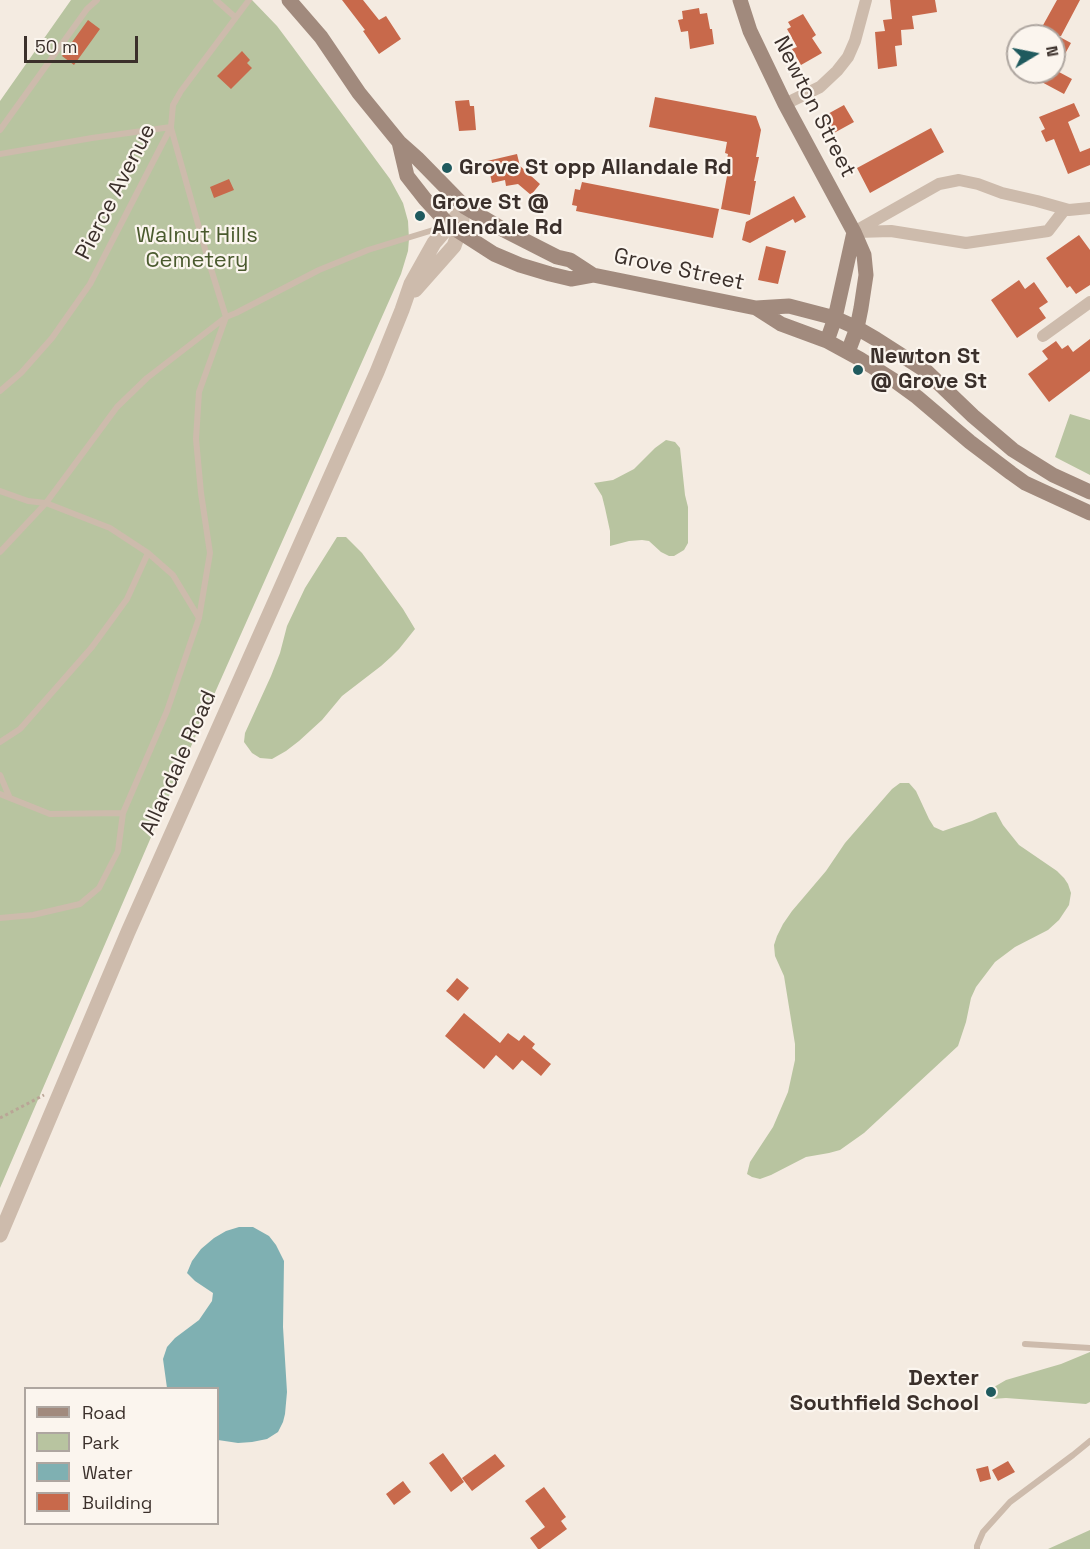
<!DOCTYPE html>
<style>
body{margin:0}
#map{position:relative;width:1090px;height:1549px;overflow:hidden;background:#f4ebe1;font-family:"Space Grotesk",sans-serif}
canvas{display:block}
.legend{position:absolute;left:24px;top:1387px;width:195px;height:138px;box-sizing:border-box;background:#fbf5ee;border:2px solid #aea6a0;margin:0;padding:8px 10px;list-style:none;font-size:18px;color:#3b302b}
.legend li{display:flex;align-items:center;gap:12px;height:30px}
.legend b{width:30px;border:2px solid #aea6a0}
.north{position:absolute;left:1006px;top:24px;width:60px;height:60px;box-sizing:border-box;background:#fbf5ee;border:2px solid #aea6a0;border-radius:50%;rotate:80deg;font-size:16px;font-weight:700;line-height:24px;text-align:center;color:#3b302b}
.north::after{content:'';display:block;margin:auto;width:21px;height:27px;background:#1f5a5e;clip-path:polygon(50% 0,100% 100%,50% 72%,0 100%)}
.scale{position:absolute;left:24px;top:36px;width:114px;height:27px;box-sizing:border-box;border:3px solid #3b302b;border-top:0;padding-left:8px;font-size:18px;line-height:21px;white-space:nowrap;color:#3b302b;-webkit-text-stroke:4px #fbf5ee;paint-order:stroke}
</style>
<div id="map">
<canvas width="1090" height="1549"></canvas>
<ul class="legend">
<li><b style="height:8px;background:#a18a7d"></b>Road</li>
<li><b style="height:16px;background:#b8c4a0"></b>Park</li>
<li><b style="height:16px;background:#7fb0b2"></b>Water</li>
<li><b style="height:16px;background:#c8694b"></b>Building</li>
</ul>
<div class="north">N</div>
<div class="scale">50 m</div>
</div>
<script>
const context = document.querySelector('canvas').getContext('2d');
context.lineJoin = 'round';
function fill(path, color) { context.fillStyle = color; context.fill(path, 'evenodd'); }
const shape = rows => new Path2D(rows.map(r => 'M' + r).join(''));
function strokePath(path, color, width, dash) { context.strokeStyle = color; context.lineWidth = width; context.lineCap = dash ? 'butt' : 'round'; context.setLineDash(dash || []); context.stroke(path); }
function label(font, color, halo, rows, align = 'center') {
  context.font = font + ' "Space Grotesk",sans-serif'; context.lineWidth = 4.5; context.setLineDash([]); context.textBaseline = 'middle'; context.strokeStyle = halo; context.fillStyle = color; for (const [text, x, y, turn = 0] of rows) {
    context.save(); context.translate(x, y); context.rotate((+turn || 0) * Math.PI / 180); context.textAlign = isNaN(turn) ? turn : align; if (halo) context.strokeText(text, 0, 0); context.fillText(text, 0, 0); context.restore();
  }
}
fill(shape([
 [71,0,252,0,277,26,292,46,390,179,403,203,408,221,409,239,408,251,401,274,161,814,0,1188,0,101],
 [1070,414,1090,420,1090,475,1055,457],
 [666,440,675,442,680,448,685,495,688,507,688,543,684,550,674,556,669,556,661,552,649,541,642,540,629,541,610,546,610,531,605,508,602,496,594,483,613,480,634,469,655,448],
 [337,537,346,537,362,553,403,609,415,629,399,649,391,657,381,666,342,696,322,720,299,741,286,751,272,759,260,758,252,753,244,742,245,733,271,676,280,653,287,626,305,588],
 [900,783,909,783,916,791,929,819,934,827,943,831,972,821,990,813,996,812,1003,825,1019,845,1057,871,1064,878,1068,884,1071,893,1069,905,1059,920,1048,930,1015,947,995,962,976,987,971,998,966,1022,958,1046,864,1133,840,1150,829,1153,806,1157,771,1175,760,1179,752,1177,747,1174,750,1162,773,1127,788,1092,795,1060,795,1044,784,976,775,956,774,945,777,936,783,924,792,911,826,871,845,843,892,789],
 [1090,1352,1090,1402,1086,1404,1006,1398,992,1399,989,1397,994,1387,1006,1380,1061,1364],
 [1090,1530,1090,1549,1048,1549]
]), '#b8c4a0');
fill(shape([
 [239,1227,253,1227,269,1236,276,1245,284,1261,283,1327,287,1392,285,1414,283,1422,278,1432,267,1439,252,1442,238,1443,218,1440,218,1388,167,1388,163,1359,167,1347,175,1338,199,1320,212,1301,213,1293,195,1281,187,1273,192,1261,201,1249,214,1238,226,1231]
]), '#7fb0b2');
fill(shape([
 [342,0,363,0,379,20,386,16,401,39,379,54,363,31,365,30],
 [890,0,935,0,937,12,912,16,914,29,901,30,902,45,895,46,897,66,878,69,875,32,885,31,883,20,892,19],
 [1057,0,1080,0,1061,36,1058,36,1071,43,1055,72,1059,72,1072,79,1064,94,1023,72,1054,72,1054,36,1037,36],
 [699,8,700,14,707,13,710,29,712,29,714,44,690,49,688,31,681,32,678,20,683,19,682,11],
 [803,14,816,35,812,38,822,53,801,65,792,49,797,47,787,29,791,27,788,22],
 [88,20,100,29,74,65,62,56],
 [242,51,250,60,247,63,252,68,231,89,217,76],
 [655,97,756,116,761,130,756,157,759,157,754,181,756,181,750,215,721,209,727,176,724,175,728,154,725,153,727,142,649,127],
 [469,100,470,106,474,106,476,130,459,131,455,101],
 [1074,103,1080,116,1068,122,1080,152,1090,148,1090,165,1068,174,1054,139,1046,142,1041,131,1045,129,1039,117],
 [844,105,854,122,834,133,824,116],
 [931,128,944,152,870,193,857,168],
 [517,154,520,166,540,184,531,195,518,184,506,186,505,180,492,183,487,161],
 [229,179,234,190,214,198,210,187],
 [582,182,719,209,713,238,576,211,577,206,572,205,575,189,580,190],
 [794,196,806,217,795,223,793,219,750,243,742,240,746,222],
 [1079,235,1090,250,1090,285,1076,294,1070,286,1067,288,1046,258],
 [766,246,786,251,778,284,758,280],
 [1019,280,1025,289,1034,282,1048,302,1039,308,1046,318,1017,338,991,300],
 [1090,339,1090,371,1049,402,1028,374,1048,359,1042,351,1056,341,1062,349,1068,345,1073,352],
 [457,978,469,988,458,1001,446,991],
 [464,1013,500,1043,508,1033,519,1041,524,1035,535,1044,532,1048,551,1064,541,1076,522,1060,513,1070,496,1055,484,1069,445,1036],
 [443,1453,464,1482,451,1492,429,1463],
 [495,1454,505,1466,472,1491,462,1478],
 [1008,1461,1015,1472,998,1481,992,1470],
 [988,1466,991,1479,980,1482,976,1469],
 [403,1481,411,1492,394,1505,386,1494],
 [544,1487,566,1517,561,1521,567,1529,540,1549,538,1549,530,1538,545,1527,525,1501]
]), '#c8694b');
strokePath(shape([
 [0,1118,44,1095]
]), '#b9a596', 3, [3, 3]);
strokePath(shape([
 [216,0,235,17],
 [171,128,207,256,226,317],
 [0,130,87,9,97,0],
 [0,154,92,138,171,127],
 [0,391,21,373,52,338,90,284,171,127,173,105,181,91,249,0],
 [0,491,28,501,46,503,110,528,148,553,173,575,199,618],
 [0,552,46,503,117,407,147,378,226,317,236,313,319,270,368,250,443,227],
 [0,742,20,729,92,647,127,599,148,553],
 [0,775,9,796],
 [0,794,50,814,123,813],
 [0,918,33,915,80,904,99,888,118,851,123,813,167,711,199,618,210,553,201,493,196,439,199,392,226,317],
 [1025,1344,1090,1348],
 [977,1549,977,1546,983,1532,1010,1502,1073,1455,1090,1441]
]), '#cdbbac', 6);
strokePath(shape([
 [785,104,820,87,837,71,848,57,855,41,866,0],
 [854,232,939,184,959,180,978,184,1002,193,1037,201,1069,210,1090,208],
 [857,232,891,231,966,243,1048,231,1065,209],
 [1043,336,1090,302]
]), '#cdbbac', 12);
strokePath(shape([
 [415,290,454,246,459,232,462,219],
 [0,1235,128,932,377,372,402,310,411,284,434,243,465,207]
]), '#cdbbac', 15);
strokePath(shape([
 [289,0,321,37,359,93,399,142,417,158,465,207,504,230,557,257,570,260,593,275],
 [740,0,750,31,785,104,854,232,864,255,866,275,861,308,857,328,848,352],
 [399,142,407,176,425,199,449,225,494,254,520,265,550,274,571,279,593,275,756,308,789,306,835,318,857,328,876,339,926,371,973,416,1013,450,1053,475,1090,492],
 [756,308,781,324,827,341,860,359,895,381,917,397,970,442,1011,473,1025,483,1090,513],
 [827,341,835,318,854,232]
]), '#a18a7d', 15);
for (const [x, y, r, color] of [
 [447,168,6,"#1f5a5e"],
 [420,216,6,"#1f5a5e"],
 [858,370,6,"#1f5a5e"],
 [991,1392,6,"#1f5a5e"]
]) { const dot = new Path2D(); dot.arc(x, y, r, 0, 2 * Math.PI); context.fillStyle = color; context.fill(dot); strokePath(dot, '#fbf5ee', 2); }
label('22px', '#3b302b', '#fbf5ee', [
 ["Newton Street",814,107,63],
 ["Pierce Avenue",116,192,-63],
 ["Grove Street",679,270,12],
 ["Allandale Road",179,763,-66]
]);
label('bold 22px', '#3b302b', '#fbf5ee', [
 ["Grove St opp Allandale Rd",459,168],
 ["Grove St @",432,203],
 ["Allendale Rd",432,228],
 ["Newton St",870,357],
 ["@ Grove St",870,382],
 ["Dexter",979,1379,"right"],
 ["Southfield School",979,1404,"right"]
], 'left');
label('22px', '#4a5a2e', '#fbf5ee', [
 ["Walnut Hills",197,236],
 ["Cemetery",197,261]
]);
</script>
